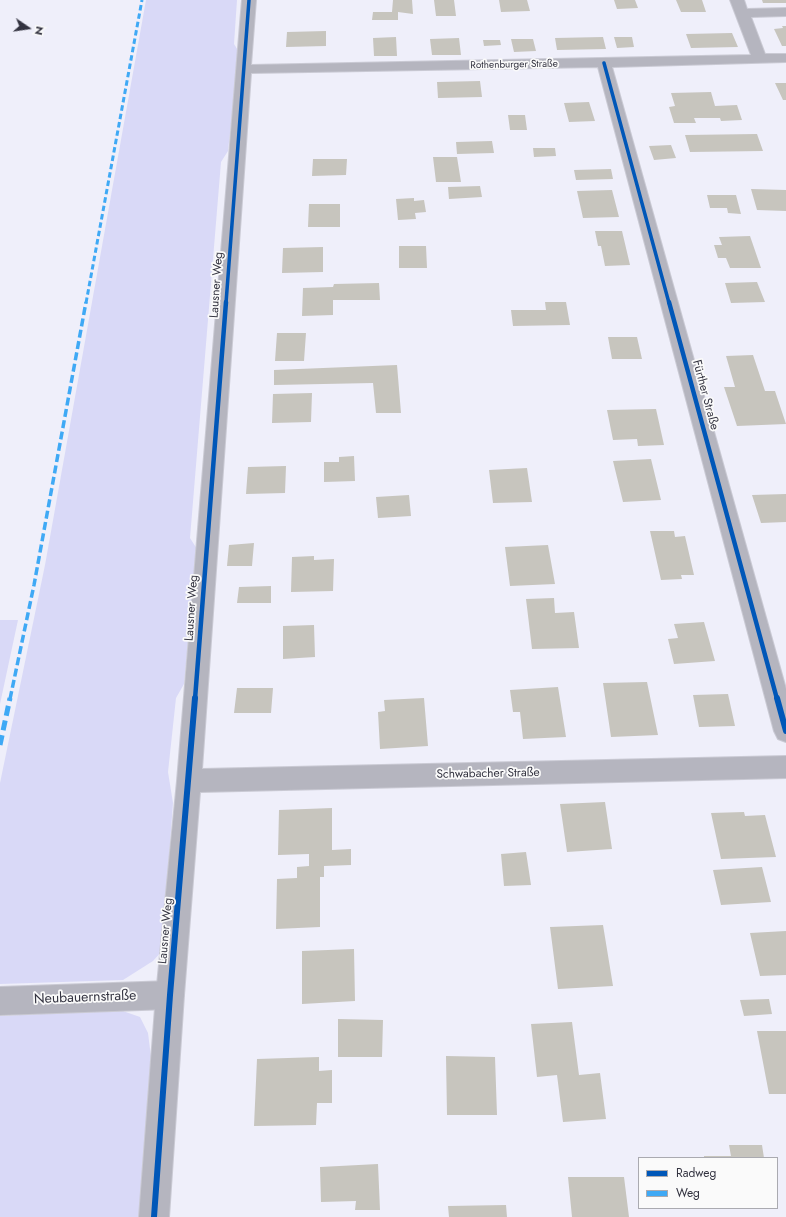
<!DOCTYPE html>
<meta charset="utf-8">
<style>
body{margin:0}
#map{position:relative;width:786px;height:1217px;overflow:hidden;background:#efeffa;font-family:Jost,sans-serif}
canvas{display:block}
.legend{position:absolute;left:638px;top:1157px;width:140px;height:52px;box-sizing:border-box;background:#fafafa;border:1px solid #aaaab0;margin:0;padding:5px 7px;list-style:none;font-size:12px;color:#333340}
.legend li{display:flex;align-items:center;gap:8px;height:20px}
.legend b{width:20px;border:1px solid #aaaab0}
.north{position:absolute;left:8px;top:8px;width:40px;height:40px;-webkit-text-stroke:3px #fafafa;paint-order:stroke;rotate:103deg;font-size:11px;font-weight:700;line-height:16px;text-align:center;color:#333340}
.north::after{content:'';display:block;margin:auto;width:14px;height:18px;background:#333340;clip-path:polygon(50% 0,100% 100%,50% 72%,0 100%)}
</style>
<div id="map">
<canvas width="786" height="1217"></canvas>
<ul class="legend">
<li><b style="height:5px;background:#0057b8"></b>Radweg</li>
<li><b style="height:5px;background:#3fa9f5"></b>Weg</li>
</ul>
<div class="north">N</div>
</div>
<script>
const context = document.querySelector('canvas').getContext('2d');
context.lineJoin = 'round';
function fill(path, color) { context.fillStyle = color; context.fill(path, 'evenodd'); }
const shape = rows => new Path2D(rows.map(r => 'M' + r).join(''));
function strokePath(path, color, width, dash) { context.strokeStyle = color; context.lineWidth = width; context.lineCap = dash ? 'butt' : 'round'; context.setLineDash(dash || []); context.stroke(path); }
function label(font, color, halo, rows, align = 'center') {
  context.font = font + ' Jost,sans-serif'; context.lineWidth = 3.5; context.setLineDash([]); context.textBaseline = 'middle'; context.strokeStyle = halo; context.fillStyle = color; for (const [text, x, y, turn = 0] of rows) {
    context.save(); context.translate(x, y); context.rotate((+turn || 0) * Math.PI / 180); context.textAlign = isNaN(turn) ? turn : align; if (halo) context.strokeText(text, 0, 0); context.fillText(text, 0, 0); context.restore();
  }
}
fill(shape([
 [146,0,237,0,234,44,239,52,228,151,221,162,190,538,197,549,184,684,176,698,168,772,173,803,162,951,153,961,123,980,0,984,0,783,45,565],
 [0,620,18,620,0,704],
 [120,1010,140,1017,148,1033,153,1073,140,1217,0,1217,0,1016]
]), '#d9d9f7');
fill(shape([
 [393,0,412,0,413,14,398,12,398,20,372,20,373,12,392,12],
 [434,0,454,0,456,16,436,16],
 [499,0,527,0,530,11,501,12],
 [614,0,635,0,638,8,617,9],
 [676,0,702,0,706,12,681,12],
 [762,0,786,0,786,3,763,3],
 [782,26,786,26,786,46,782,46,774,29,783,28],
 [326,31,326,46,286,47,287,32],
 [732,33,738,47,691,48,686,34],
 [396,37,397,56,374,56,373,38],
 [603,37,606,49,557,50,555,38],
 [614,37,632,37,634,47,617,48],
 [459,38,461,55,432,55,430,39],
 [511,39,533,39,536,51,514,52],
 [483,40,500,40,501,45,484,46],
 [480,81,482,97,438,98,437,82],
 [775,83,786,83,786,100,783,100],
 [711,92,715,106,737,105,742,120,721,121,720,118,694,118,696,123,674,123,669,107,675,106,671,93],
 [589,102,595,121,569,122,564,103],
 [508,115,525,115,527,130,510,130],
 [757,134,763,151,690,152,685,135],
 [492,141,494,153,457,154,456,142],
 [671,145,676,158,654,160,649,146],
 [533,148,555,148,556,156,534,157],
 [433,157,457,157,461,182,436,182],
 [313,159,347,159,346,175,312,176],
 [611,169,613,179,576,180,574,170],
 [480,186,482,197,449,199,448,187],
 [751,189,786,190,786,211,757,210],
 [612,190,619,217,583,218,577,191],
 [707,195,736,195,741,214,728,213,727,208,710,208],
 [414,198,414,201,424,200,426,212,415,213,416,219,398,220,396,199],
 [309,204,340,204,340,227,308,227],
 [595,231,622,231,630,265,605,266,601,246,598,246],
 [750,236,761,268,730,268,726,258,718,258,714,245,722,245,719,237],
 [399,246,426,246,427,268,399,268],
 [323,247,323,272,282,273,283,248],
 [757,282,765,302,731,303,725,283],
 [379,283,380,300,333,300,333,315,302,316,303,288,333,287,334,284],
 [545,302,566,302,570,325,513,326,511,310,546,310],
 [277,333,306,333,304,361,275,361],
 [608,337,637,337,642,359,612,359],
 [753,355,765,391,775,391,786,424,737,426,724,387,735,387,726,356],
 [397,365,401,413,376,413,373,383,274,385,274,370],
 [312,393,311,422,272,423,273,394],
 [656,409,664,445,638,446,637,439,613,440,607,410],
 [354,456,355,481,324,482,324,462,339,462,339,457],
 [651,459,661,500,623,502,613,461],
 [286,466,285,493,246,494,248,467],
 [527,468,532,502,493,503,489,470],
 [786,494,786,522,761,523,752,495],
 [409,495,411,516,378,518,376,497],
 [650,531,674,531,675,537,685,536,694,575,681,575,682,579,661,580],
 [254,543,252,566,227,566,229,545],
 [548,545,555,584,510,586,505,547],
 [314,556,314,560,334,559,333,591,291,592,292,557],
 [271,586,271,603,237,603,239,587],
 [554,598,555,613,574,612,579,648,532,649,526,599],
 [704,622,715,661,674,664,668,639,678,638,674,624],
 [314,625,315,657,283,659,283,626],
 [647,682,658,735,611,737,603,683],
 [558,687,566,737,523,739,520,712,513,712,510,690],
 [237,688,273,688,271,713,234,713],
 [728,694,735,726,699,727,693,695],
 [424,698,428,746,380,749,378,712,385,711,384,700],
 [605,802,612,849,567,852,560,804],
 [332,808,332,850,351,849,351,865,324,866,324,877,320,877,320,927,276,929,277,879,297,878,297,867,309,866,309,854,278,855,279,810],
 [744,812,745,816,765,815,776,857,721,859,711,813],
 [526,852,531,885,504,886,501,854],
 [762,867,771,902,721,905,713,870],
 [603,925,613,986,558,989,550,927],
 [786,931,786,975,760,976,750,933],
 [354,949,355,1001,302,1004,302,951],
 [769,999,772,1014,744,1016,740,1000],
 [338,1019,383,1020,382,1057,338,1057],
 [572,1022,579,1075,600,1073,606,1119,563,1122,557,1075,537,1077,531,1024],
 [757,1031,786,1031,786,1094,769,1094],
 [446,1056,495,1057,497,1115,447,1115],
 [319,1057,319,1071,332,1070,332,1103,317,1103,316,1125,254,1126,257,1059],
 [729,1145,762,1145,764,1158,704,1158,704,1156,731,1156],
 [378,1164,380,1210,355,1210,356,1201,321,1202,320,1167],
 [568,1177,624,1177,629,1217,572,1217],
 [506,1205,507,1217,449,1217,448,1206]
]), '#c7c5be');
const minor = shape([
 [242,0,256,0,251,65,751,55,730,0,744,0,747,9,786,8,786,16,751,17,765,54,786,54,786,62,612,67,786,689,786,742,778,739,774,731,598,67,251,73,202,769,786,756,786,778,200,792,184,995,169,1217,139,1217,156,995,177,781,242,0]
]);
const tertiary = shape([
 [170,981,180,985,184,995,180,1005,170,1009,0,1015,0,987,170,981]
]);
strokePath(minor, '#cacad4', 2);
strokePath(tertiary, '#cacad4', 2);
fill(minor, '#b5b5bf');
fill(tertiary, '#b5b5bf');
strokePath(shape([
 [86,303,142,0]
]), '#3fa9f5', 3, [5.5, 3]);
strokePath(shape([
 [10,699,34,585,86,302]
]), '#3fa9f5', 3.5, [8, 3.5]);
strokePath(shape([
 [0,745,10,698]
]), '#3fa9f5', 5, [10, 5]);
strokePath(shape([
 [604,63,669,303],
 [226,303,249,0]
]), '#0057b8', 3.5);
strokePath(shape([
 [669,302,777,699],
 [195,699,226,302]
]), '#0057b8', 4.5);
strokePath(shape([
 [777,698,786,731],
 [154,1217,170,995,195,698]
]), '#0057b8', 6);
label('10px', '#333340', '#fafafa', [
 ["Rothenburger Straße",514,65,-1]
]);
label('12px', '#333340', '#fafafa', [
 ["Lausner Weg",217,285,-86],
 ["Fürther Straße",705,395,75],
 ["Lausner Weg",192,608,-86],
 ["Schwabacher Straße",488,774,-1],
 ["Lausner Weg",166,931,-85]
]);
label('14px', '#333340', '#fafafa', [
 ["Neubauernstraße",85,998,-2]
]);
</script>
